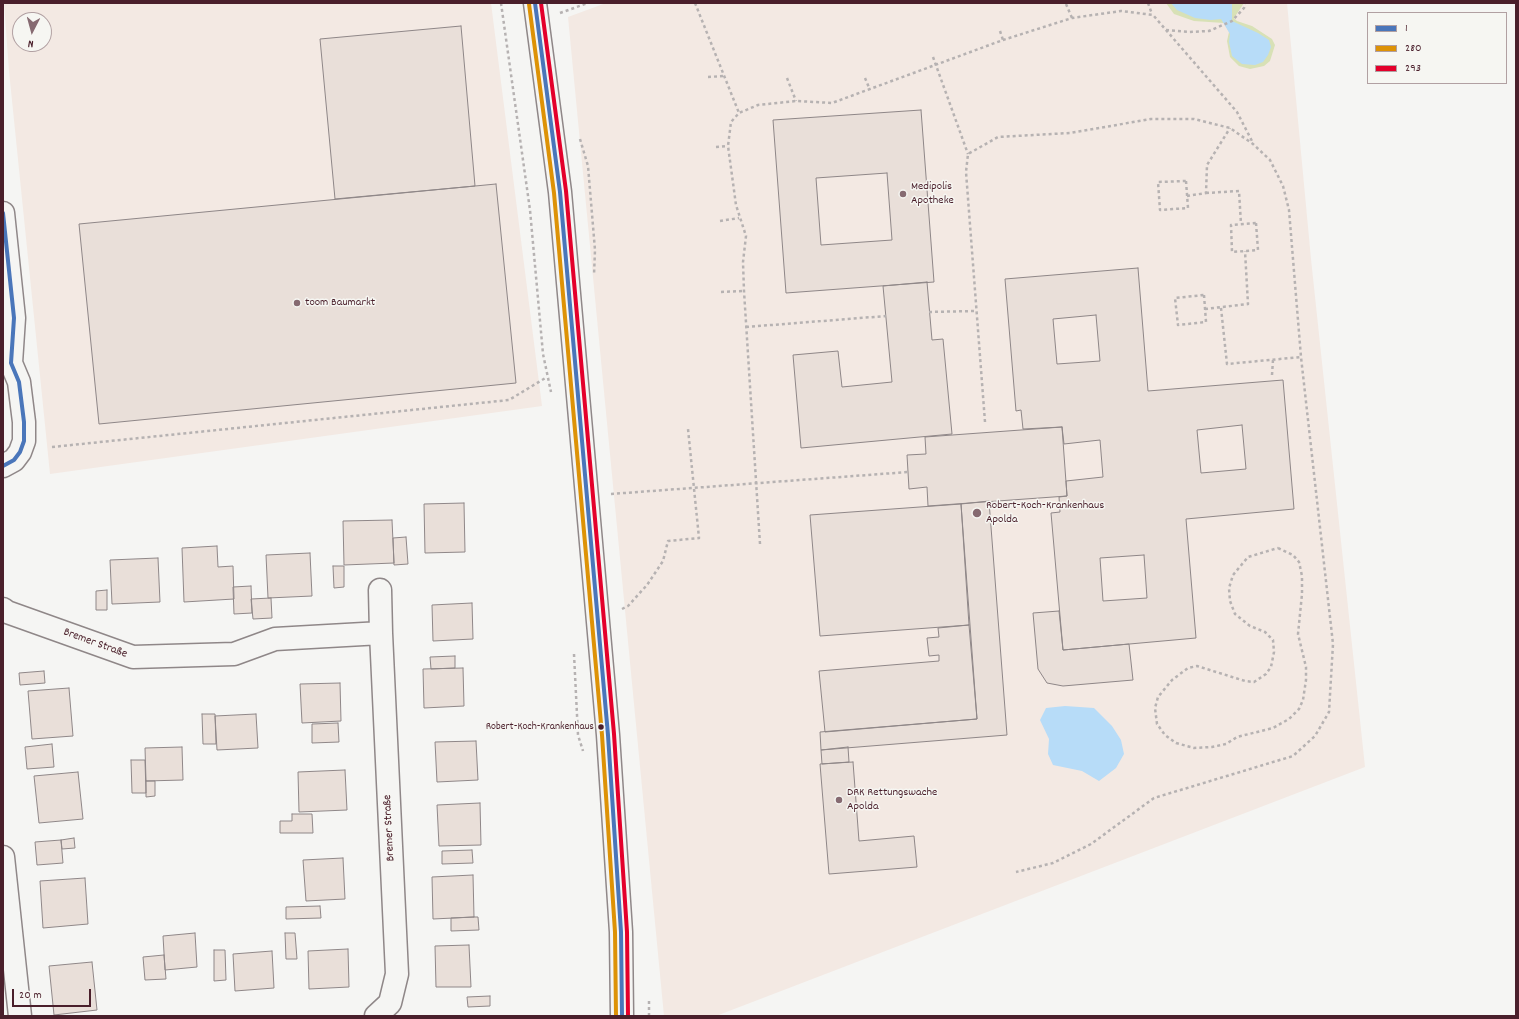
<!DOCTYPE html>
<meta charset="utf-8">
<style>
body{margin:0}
#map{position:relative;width:1519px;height:1019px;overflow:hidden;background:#f5f5f3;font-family:Dekko,sans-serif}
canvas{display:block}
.frame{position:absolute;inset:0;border:4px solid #4a1f2b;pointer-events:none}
.legend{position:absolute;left:1367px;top:12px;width:140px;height:72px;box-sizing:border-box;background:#f6f6f2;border:1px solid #b1a0a2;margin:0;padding:5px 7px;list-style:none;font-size:12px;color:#4a1f2b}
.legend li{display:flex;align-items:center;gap:8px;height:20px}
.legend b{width:20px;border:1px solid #b1a0a2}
.north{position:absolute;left:12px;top:12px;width:40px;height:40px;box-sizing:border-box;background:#f6f6f2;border:1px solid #b1a0a2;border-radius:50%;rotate:186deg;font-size:11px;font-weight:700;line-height:16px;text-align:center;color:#4a1f2b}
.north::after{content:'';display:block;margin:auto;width:14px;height:18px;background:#866a71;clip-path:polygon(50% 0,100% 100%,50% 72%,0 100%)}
.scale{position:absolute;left:12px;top:989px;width:79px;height:18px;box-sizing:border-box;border:2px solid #4a1f2b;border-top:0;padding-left:5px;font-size:12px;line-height:14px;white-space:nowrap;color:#4a1f2b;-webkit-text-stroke:3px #f6f6f2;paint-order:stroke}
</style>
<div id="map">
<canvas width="1519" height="1019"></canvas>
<div class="frame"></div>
<ul class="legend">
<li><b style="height:5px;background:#4a76ba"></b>1</li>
<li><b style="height:5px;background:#dd9206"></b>280</li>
<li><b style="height:5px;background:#e4002b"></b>293</li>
</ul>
<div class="north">N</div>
<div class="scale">20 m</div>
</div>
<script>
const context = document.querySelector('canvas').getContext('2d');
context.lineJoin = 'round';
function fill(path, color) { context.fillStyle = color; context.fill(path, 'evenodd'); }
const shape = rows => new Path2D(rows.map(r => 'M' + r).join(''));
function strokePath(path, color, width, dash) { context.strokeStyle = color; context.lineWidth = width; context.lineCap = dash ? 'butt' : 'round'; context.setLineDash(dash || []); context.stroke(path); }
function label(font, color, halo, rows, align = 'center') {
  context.font = font + ' Dekko,sans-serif'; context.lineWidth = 3; context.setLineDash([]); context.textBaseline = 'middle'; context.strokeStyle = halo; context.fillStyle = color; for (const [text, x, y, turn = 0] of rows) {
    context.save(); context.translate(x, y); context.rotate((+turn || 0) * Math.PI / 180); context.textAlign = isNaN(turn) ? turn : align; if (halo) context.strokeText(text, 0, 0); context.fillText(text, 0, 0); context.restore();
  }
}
fill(shape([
 [4,3,491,3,542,406,50,474,9,71],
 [20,20,44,20,44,44,20,44],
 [606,3,1287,3,1311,259,1365,767,716,1016,664,1016,568,17]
]), '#f3e9e3');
fill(shape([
 [1166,3,1244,3,1234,18,1237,21,1252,26,1272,39,1275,45,1270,61,1264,66,1250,69,1239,66,1230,57,1227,41,1229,32,1224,23,1194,21,1174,14]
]), '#d8e1b6');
fill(shape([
 [1171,3,1232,3,1232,21,1258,33,1269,40,1271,47,1268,55,1263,62,1255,65,1242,64,1232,56,1229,42,1230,34,1221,19,1211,20,1195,18,1177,10],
 [1065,706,1094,708,1112,726,1121,740,1124,754,1116,768,1099,781,1082,771,1053,765,1048,754,1049,739,1040,720,1046,708]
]), '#b7dcf8');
const building = shape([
 [461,26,475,186,335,199,320,39,461,26],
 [921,110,934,282,786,293,773,120,921,110],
 [887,173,892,240,821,245,816,178,887,173],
 [496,184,516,383,99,424,79,224,496,184],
 [1138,268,1148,391,1283,380,1294,509,1186,519,1196,638,1063,650,1051,513,1060,512,1059,497,1067,496,1066,481,1103,477,1100,440,1064,444,1062,427,1023,429,1021,410,1016,411,1005,279,1138,268],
 [1096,315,1100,361,1057,364,1053,319,1096,315],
 [1242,425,1246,469,1201,473,1197,430,1242,425],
 [1144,555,1147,598,1103,601,1100,558,1144,555],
 [927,282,932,340,943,339,952,434,801,448,793,355,838,351,842,387,892,382,883,286,927,282],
 [1062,427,1067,496,928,506,927,487,909,489,907,455,926,454,925,437,1062,427],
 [989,501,1007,735,821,750,820,732,977,719,961,504,989,501],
 [464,503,465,552,425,553,424,504,464,503],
 [961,504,969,625,820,636,810,515,961,504],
 [392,520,394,563,344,565,343,521,392,520],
 [406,537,408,564,394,565,393,538,406,537],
 [217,546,218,567,233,566,234,599,184,602,182,548,217,546],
 [310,553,312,596,268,598,266,555,310,553],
 [158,558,160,602,112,604,110,560,158,558],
 [333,566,344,566,344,587,334,588,333,566],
 [251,586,252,613,234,614,233,587,251,586],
 [107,590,107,610,96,610,96,591,107,590],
 [271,598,272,618,253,619,251,599,271,598],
 [472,603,473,639,433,641,432,605,472,603],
 [1059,611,1063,650,1129,644,1133,680,1063,686,1047,683,1038,669,1033,613,1059,611],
 [969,625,977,719,825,732,819,671,939,661,939,655,929,656,927,638,939,637,938,628,969,625],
 [455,656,455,668,431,669,430,657,455,656],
 [463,668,464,706,424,708,423,669,463,668],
 [44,671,45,683,20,685,19,673,44,671],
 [340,683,341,721,302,723,300,684,340,683],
 [69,688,73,736,32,739,28,691,69,688],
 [202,714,215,714,216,744,203,744,202,714],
 [256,714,258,748,217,750,215,716,256,714],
 [338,723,339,742,312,743,312,724,338,723],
 [476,741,478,780,437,782,435,742,476,741],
 [52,744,54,767,27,769,25,747,52,744],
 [182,747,183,780,146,781,145,748,182,747],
 [848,747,849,762,822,764,821,750,848,747],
 [131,760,145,760,146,793,132,793,131,760],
 [853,762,859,841,914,836,917,867,829,874,820,764,853,762],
 [345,770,347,810,299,812,298,772,345,770],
 [78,772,83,819,39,823,34,776,78,772],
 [146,781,155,781,155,796,146,797,146,781],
 [480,803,481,845,439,846,437,805,480,803],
 [292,814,312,814,313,833,280,833,280,821,292,821,292,814],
 [74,838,75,848,62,849,61,840,74,838],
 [61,840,63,863,37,865,35,842,61,840],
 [472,850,473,863,442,864,442,851,472,850],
 [343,858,345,899,306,901,303,860,343,858],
 [473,875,474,917,433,919,432,877,473,875],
 [85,878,88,924,43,928,40,881,85,878],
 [320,906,321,918,286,919,286,907,320,906],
 [474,917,478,917,479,930,451,931,451,918,474,917],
 [195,933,197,967,165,970,163,936,195,933],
 [285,933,295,933,297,959,286,959,285,933],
 [469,945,471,987,436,987,435,946,469,945],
 [348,949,349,987,309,989,308,951,348,949],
 [214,950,225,950,226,980,214,981,214,950],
 [272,951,274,988,235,991,233,954,272,951],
 [164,955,166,979,145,980,143,957,164,955],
 [92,962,97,1010,54,1015,49,966,92,962],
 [490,996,490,1006,468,1007,467,997,490,996]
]);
fill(building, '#e9dfd9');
strokePath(building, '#8f8788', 1);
const street = shape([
 [3,213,14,318,11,363,19,382,24,422,24,441,20,452,14,460,3,466],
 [3,609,7,612,133,657,234,654,275,639,381,633,380,590],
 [3,857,20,1016],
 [376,1016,390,1003,397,974,381,633]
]);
const secondary = shape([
 [535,3,560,192,608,735,621,932,622,1016]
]);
strokePath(street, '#8f8788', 25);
strokePath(secondary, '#8f8788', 25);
strokePath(shape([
 [501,3,530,210,543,354,551,392],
 [695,3,739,113],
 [1148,3,1152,14],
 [1066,4,1072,18],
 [560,13,588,3],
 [1166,30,1189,32,1209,31,1232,21,1244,8,1245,3],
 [1000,31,1003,40],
 [933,57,968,154],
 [708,77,724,76],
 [787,78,796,101],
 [865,78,870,90],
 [580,139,588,166,595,250,594,275],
 [716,147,728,146],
 [1186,181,1188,208,1160,210,1158,182,1186,181],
 [1206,193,1239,191,1241,224],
 [1187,196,1206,193,1207,165,1230,128],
 [720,221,739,218],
 [1256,223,1258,250,1232,252,1231,225,1256,223],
 [721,292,744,291],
 [1204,295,1206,322,1178,325,1175,298,1204,295],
 [1221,308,1227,364,1301,357],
 [1205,309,1248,304,1245,251],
 [929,312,976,311],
 [746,327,886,316],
 [1272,375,1273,360],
 [985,422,966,172,968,154,998,137,1070,133,1151,119,1194,119,1230,128,1253,144,1270,160,1283,186,1289,210,1301,357,1333,644,1329,712,1315,736,1293,756,1154,798,1091,844,1053,863,1016,872],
 [52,447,509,400,547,377],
 [611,494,908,472],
 [760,544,744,291,743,262,746,236,736,205,728,146,731,122,739,113,758,105,796,101,832,103,1003,40,1072,18,1121,11,1153,15,1237,112,1253,143],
 [1278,548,1293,555,1299,562,1302,576,1302,594,1298,634,1306,667,1306,680,1303,700,1299,709,1289,719,1273,728,1237,737,1226,744,1212,747,1194,748,1176,743,1165,735,1157,724,1155,708,1158,697,1172,680,1188,668,1197,666,1245,681,1254,682,1266,674,1271,667,1274,652,1273,640,1265,632,1250,626,1235,614,1230,601,1229,588,1233,575,1248,557,1278,548],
 [622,609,628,606,647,585,663,561,668,541,699,538,688,429],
 [574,654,578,735,583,751],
 [649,1001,649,1016]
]), '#b6b2b2', 2.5, [3, 3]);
strokePath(street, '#f5f5f3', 22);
strokePath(secondary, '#f5f5f3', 22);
strokePath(shape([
 [535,3,560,192,608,735,621,932,622,1016],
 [3,213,14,318,11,363,19,382,24,422,24,441,20,452,14,460,3,466]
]), '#4a76ba', 4);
strokePath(shape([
 [529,4,554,193,602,735,615,932,616,1016]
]), '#dd9206', 4);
strokePath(shape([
 [541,3,566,191,614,734,627,932,628,1016]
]), '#e4002b', 4);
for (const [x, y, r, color] of [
 [903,194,4,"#866a71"],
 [297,303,4,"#866a71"],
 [977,513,5,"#866a71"],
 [601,727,3.5,"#4a1f2b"],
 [839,800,4,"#866a71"]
]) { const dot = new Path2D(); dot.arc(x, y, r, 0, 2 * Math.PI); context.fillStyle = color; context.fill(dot); strokePath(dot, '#f6f6f2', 1.5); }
label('11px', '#4a1f2b', '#f6f6f2', [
 ["Robert-Koch-Krankenhaus",594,727]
], 'right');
label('12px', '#4a1f2b', '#f6f6f2', [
 ["Medipolis",911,187],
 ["Apotheke",911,201],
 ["toom Baumarkt",305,303],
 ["Robert-Koch-Krankenhaus",986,506],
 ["Apolda",986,520],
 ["DRK Rettungswache",847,793],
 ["Apolda",847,807]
], 'left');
label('12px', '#4a1f2b', '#f6f6f2', [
 ["Bremer Straße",95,644,20],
 ["Bremer Straße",390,828,-93]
]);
</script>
